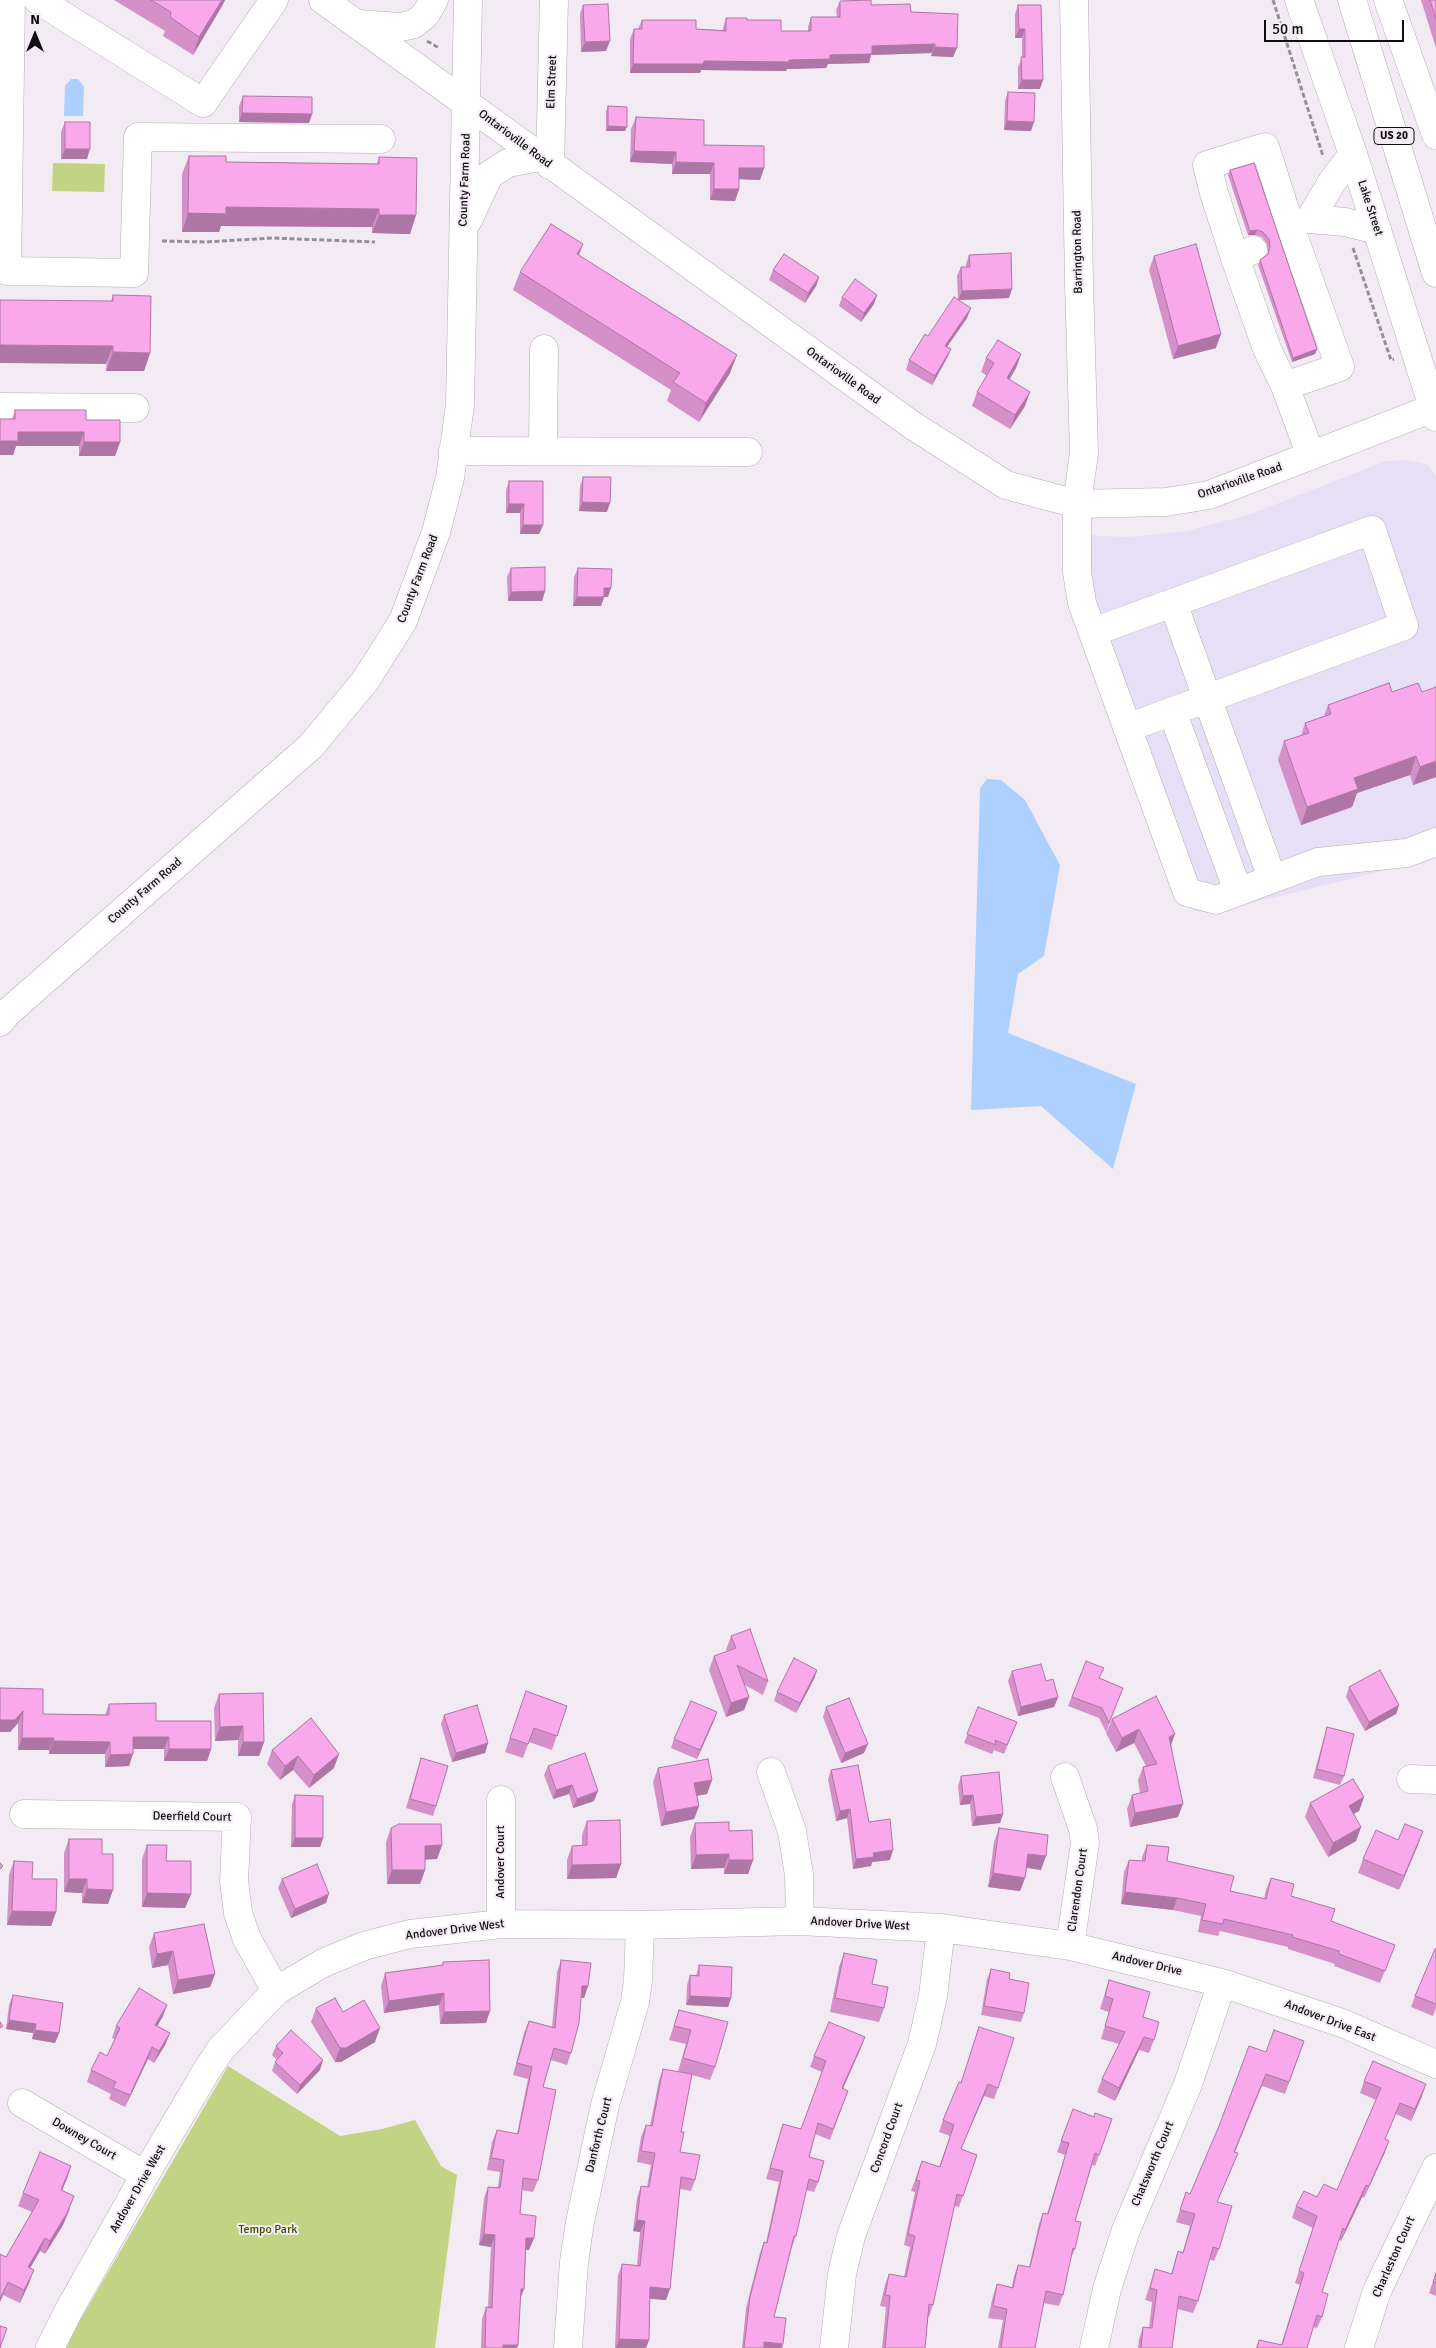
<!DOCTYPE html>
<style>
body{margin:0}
#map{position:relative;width:1436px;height:2348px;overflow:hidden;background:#f2ebf3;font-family:Signika,sans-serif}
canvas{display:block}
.north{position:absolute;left:10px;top:10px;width:50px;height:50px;-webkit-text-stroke:4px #f2ebf3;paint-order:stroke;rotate:0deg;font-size:14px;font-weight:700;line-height:20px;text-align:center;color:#0f0d0f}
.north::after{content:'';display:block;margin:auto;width:18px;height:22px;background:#0f0d0f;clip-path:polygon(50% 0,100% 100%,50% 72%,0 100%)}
.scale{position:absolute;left:1264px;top:20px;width:140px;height:22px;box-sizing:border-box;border:2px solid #0f0d0f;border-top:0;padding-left:6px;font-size:15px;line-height:18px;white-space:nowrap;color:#0f0d0f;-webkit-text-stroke:4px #f2ebf3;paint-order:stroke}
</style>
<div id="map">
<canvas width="1436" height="2348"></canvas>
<div class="north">N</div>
<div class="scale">50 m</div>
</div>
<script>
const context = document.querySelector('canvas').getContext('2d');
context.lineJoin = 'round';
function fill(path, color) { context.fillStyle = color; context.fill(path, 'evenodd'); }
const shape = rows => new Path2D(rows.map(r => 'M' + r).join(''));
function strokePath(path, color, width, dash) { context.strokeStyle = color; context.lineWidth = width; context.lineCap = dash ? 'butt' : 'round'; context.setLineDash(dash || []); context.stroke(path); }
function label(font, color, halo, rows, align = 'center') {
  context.font = font + ' Signika,sans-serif'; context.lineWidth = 4; context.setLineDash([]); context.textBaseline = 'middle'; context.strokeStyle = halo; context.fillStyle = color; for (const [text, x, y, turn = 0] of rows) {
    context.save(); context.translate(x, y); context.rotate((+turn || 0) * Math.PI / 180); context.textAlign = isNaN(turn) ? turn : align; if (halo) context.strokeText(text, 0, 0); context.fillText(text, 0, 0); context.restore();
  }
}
fill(shape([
 [1406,460,1428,465,1436,476,1436,858,1210,913,1195,911,1181,902,1067,530,1100,536,1129,537,1187,531,1251,514,1386,461]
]), '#e7dff5');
fill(shape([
 [53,163,105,164,104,192,52,191],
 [228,2066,340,2136,382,2129,415,2120,441,2166,457,2175,435,2348,64,2348]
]), '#c2d384');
fill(shape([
 [71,79,78,79,84,87,83,116,64,116,65,86],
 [987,779,1001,780,1025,800,1060,865,1044,956,1018,974,1008,1033,1136,1084,1113,1169,1041,1106,971,1110,980,788]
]), '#add0ff');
const minor = shape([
 [11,0,7,271,134,273,138,137,381,139],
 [38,0,203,103,274,0],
 [323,0,912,425,1006,485,1077,504,1166,502,1209,495,1436,407],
 [1074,0,1079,282,1084,453,1077,504,1077,572,1082,603,1187,892,1216,900,1318,862,1407,853,1436,842],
 [1388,0,1436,135],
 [1353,154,1332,182,1310,219,1345,222,1377,230],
 [550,165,554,0],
 [1253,250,1235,258,1267,349,1285,386,1311,456],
 [1235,258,1214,193,1207,165,1265,147,1292,232,1340,367,1285,386],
 [0,407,135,408],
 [453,451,748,452],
 [543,451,544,349],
 [1173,603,1272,878],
 [1093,632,1372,530,1404,626,1127,728],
 [1172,711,1238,891],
 [771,1772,792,1831,799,1875,800,1921],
 [1065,1777,1083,1829,1085,1843,1070,1946],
 [1411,1779,1436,1780],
 [501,1800,501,1924],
 [24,1814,237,1817,234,1881,238,1913,247,1939,276,1991],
 [22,2103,145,2175],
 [50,2348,69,2310,145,2175,207,2070,221,2049,276,1991,323,1963,364,1946,410,1934,501,1924,640,1925,800,1921,941,1928,1070,1946,1222,1983,1342,2023,1436,2064],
 [568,2348,574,2262,580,2222,605,2105,635,2002,638,1980,640,1925],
 [834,2348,842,2274,851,2236,922,2044,933,1996,941,1928],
 [1094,2348,1107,2289,1126,2230,1188,2084,1222,1983],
 [1359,2348,1377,2291,1436,2168]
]);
const major = shape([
 [358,24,401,27,414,24,425,15,434,0],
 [468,220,489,175,508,163,539,157],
 [0,1022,7,1013,311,746,365,681,403,621,436,532,450,478,460,405,468,0]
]);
const highway = shape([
 [1299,0,1353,154,1436,417],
 [1352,0,1436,273]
]);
strokePath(minor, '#b3adb4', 29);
strokePath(major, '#b3adb4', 29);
strokePath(highway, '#b3adb4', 29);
strokePath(shape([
 [1273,0,1323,156],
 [427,41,439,48],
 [162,241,205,242,272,238,375,242],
 [1353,248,1391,360,1394,359]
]), '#959096', 3, [5, 2.5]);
strokePath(minor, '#fff', 28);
strokePath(major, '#fff', 28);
strokePath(highway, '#fff', 28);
fill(shape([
 [114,0,225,0,222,6,193,55,163,36,165,31],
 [1421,0,1436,0,1436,48],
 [840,1,871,5,911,12,953,57,931,56,932,53,871,55,869,63,828,64,826,68,787,69,786,71,701,70,700,73,630,73,630,39,634,29,638,29,642,20,696,29,723,30,723,28,726,18,747,20,781,31,808,31,808,27,811,17,837,17,836,10],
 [583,5,606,51,581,52,580,14],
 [1018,5,1040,89,1018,89,1018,67,1022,57,1022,38,1015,38,1015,14],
 [1008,92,1031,131,1004,130,1005,101],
 [243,96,312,114,309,123,239,122,239,106],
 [608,106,625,131,606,131,606,111],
 [636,117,704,145,764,168,760,180,739,179,739,189,735,201,710,200,710,174,672,174,672,164,630,162,631,129],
 [65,122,87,159,61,159,61,132],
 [189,156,226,162,377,164,379,157,416,215,410,234,372,233,372,227,221,226,219,232,182,232,182,174],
 [1254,163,1317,349,1315,354,1292,362,1258,265,1260,260,1268,254,1268,252,1267,244,1262,237,1255,235,1248,235,1228,175,1230,170],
 [579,255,730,373,699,422,667,401,671,390,513,290,520,272],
 [969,255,1009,298,959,300,967,318,947,347,951,349,947,358,932,385,906,370,909,360,928,336,958,300,957,276,961,267,966,267,966,264],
 [1154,256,1216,348,1173,359,1149,270],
 [773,270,819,277,816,286,805,303,769,280],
 [113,295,150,353,144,371,106,371,111,301],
 [842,297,874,304,861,322,839,306],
 [1021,354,1016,368,1009,380,1025,406,1010,429,972,406,977,392,987,376,981,372,986,358],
 [15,410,86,420,120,442,115,456,79,456,79,446,16,446,13,455,0,455],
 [583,477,607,512,579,511,580,486],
 [509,481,543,525,539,534,520,534,520,513,506,513,506,490],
 [511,568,545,591,542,601,508,601,507,577],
 [578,568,608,597,604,597,601,606,573,606,574,577],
 [1392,692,1436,777,1413,785,1410,775,1357,793,1352,807,1301,825,1278,760,1284,741,1301,736,1305,723,1324,716,1328,705],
 [731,1636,768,1681,763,1695,745,1685,749,1697,744,1710,726,1717,709,1670,714,1656,727,1651,726,1650],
 [1086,1661,1100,1678,1123,1688,1106,1732,1099,1718,1068,1706],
 [817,1670,814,1679,796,1713,774,1701,777,1692],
 [1012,1671,1046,1681,1058,1697,1054,1707,1018,1716,1008,1681],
 [1349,1687,1399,1705,1396,1714,1365,1731,1346,1697],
 [0,1688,43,1714,105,1715,109,1704,156,1721,211,1749,207,1761,164,1761,164,1749,133,1749,129,1766,105,1767,105,1754,49,1754,49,1750,18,1750,18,1723,10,1732],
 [526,1691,567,1706,552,1750,529,1742,523,1758,505,1752],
 [219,1694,264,1742,259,1756,238,1756,238,1740,215,1741,214,1708],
 [1156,1696,1171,1745,1178,1817,1130,1827,1127,1809,1132,1795,1140,1793,1138,1780,1143,1767,1146,1766,1134,1743,1116,1752,1106,1733,1112,1719],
 [826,1707,864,1753,841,1763,823,1717],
 [978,1707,1017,1722,1004,1754,994,1750,992,1754,964,1743],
 [717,1712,697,1759,671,1748,674,1739],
 [444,1715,488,1743,485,1753,452,1762,441,1724],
 [311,1718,334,1768,309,1788,293,1770,280,1780,267,1764,272,1750],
 [1327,1727,1344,1776,1340,1785,1313,1778,1324,1737],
 [421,1758,436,1806,433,1816,406,1808],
 [548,1766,594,1801,573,1808,569,1794,553,1799,544,1775],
 [658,1768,712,1780,707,1794,697,1796,699,1806,694,1819,661,1826,653,1782],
 [831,1770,869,1822,890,1860,872,1862,871,1866,853,1869,847,1818,836,1821,828,1779],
 [961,1776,1003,1814,1000,1823,972,1826,970,1804,960,1805,958,1786],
 [295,1795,323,1838,320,1847,291,1847,292,1804],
 [1364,1797,1359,1811,1354,1814,1361,1827,1356,1841,1328,1857,1305,1817,1310,1803],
 [587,1821,621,1864,616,1878,567,1879,567,1860,572,1846,582,1846,582,1835],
 [695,1823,729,1831,753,1860,748,1874,724,1874,724,1868,691,1869,690,1837],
 [391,1828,442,1845,437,1859,425,1859,425,1870,420,1884,387,1884,386,1842],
 [999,1828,1041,1870,1027,1868,1025,1878,1020,1891,988,1887,994,1842],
 [1423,1831,1399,1890,1358,1873,1363,1859,1398,1840],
 [69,1839,102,1854,108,1904,82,1903,82,1893,64,1892,64,1853],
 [147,1845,191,1894,185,1908,142,1907,142,1859],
 [1147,1845,1167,1861,1230,1891,1264,1899,1266,1890,1271,1878,1291,1896,1331,1921,1395,1945,1380,1983,1334,1966,1335,1964,1288,1949,1288,1947,1220,1931,1218,1936,1198,1932,1201,1916,1173,1910,1121,1904,1124,1872,1129,1860,1142,1861,1142,1857],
 [14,1861,32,1879,56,1912,51,1926,7,1925,9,1875],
 [282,1879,326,1903,291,1918,278,1888],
 [154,1933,215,1974,210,1987,173,1994,168,1965,152,1968,149,1947],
 [1436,1949,1436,2008,1433,2016,1411,2007,1415,1996],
 [844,1953,872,1984,884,2008,879,2022,830,2012,839,1967],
 [561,1960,588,1986,584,1998,581,1998,571,2053,567,2065,551,2060,543,2087,538,2180,533,2192,522,2190,520,2214,534,2238,529,2250,526,2250,524,2289,520,2299,517,2348,481,2348,482,2319,486,2307,488,2307,491,2247,479,2245,484,2198,488,2187,498,2187,500,2172,487,2170,492,2142,497,2130,517,2134,528,2079,513,2075,524,2033,529,2021,552,2027,557,1972],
 [443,1962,486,2023,440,2024,439,2005,384,2013,381,1986,385,1973,442,1965],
 [699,1965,731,1998,728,2007,686,2005,687,1985,690,1975,696,1976],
 [991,1969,1009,1979,1024,2013,1021,2022,981,2015,987,1979],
 [1109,1980,1143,2017,1154,2040,1149,2053,1139,2050,1115,2101,1097,2092,1102,2079,1119,2044,1101,2039,1109,2012,1100,2009],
 [13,1995,59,2033,55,2043,32,2039,33,2033,6,2029,9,2005],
 [316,2008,343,2012,375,2042,341,2062,335,2062,311,2022],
 [679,2010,715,2067,710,2080,692,2075,681,2132,680,2152,695,2180,691,2191,680,2189,666,2300,650,2299,649,2340,646,2348,615,2348,618,2275,622,2264,637,2265,640,2232,633,2231,637,2198,641,2186,647,2187,651,2165,637,2162,641,2137,646,2125,650,2126,659,2080,663,2069,683,2073,678,2071,686,2044,669,2040],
 [163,2016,157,2026,170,2033,165,2045,154,2063,148,2059,125,2107,109,2099,111,2094,87,2082,91,2070,107,2056,115,2039,112,2038,116,2026],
 [979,2027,998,2088,994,2099,984,2096,961,2149,977,2155,959,2207,954,2206,933,2305,929,2317,928,2316,925,2348,882,2348,886,2307,880,2306,885,2285,889,2274,904,2277,910,2247,904,2245,915,2192,911,2191,922,2161,939,2167,950,2136,939,2132,943,2120,961,2082],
 [865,2037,843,2089,848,2091,830,2140,815,2134,809,2157,818,2182,814,2192,806,2190,796,2236,792,2247,774,2317,782,2348,742,2348,746,2308,760,2253,764,2242,766,2243,779,2182,766,2179,783,2124,801,2129,822,2072,810,2067,814,2056],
 [1304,2041,1285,2094,1262,2086,1235,2152,1233,2165,1217,2202,1219,2249,1214,2261,1209,2259,1198,2301,1193,2313,1177,2309,1172,2348,1138,2348,1139,2339,1143,2327,1149,2328,1152,2302,1145,2300,1155,2269,1171,2274,1178,2251,1183,2252,1190,2226,1176,2222,1186,2192,1190,2194,1266,2052],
 [276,2046,320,2070,297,2094,272,2071,275,2062,277,2060,272,2055],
 [1364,2081,1422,2096,1411,2121,1396,2114,1385,2139,1385,2152,1364,2198,1362,2197,1341,2241,1339,2240,1322,2292,1322,2317,1317,2328,1313,2327,1307,2348,1256,2348,1259,2340,1281,2345,1300,2285,1295,2283,1313,2228,1292,2218,1296,2206,1337,2190,1376,2100,1360,2093],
 [1073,2109,1094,2117,1112,2119,1095,2166,1092,2165,1075,2221,1075,2249,1070,2260,1063,2295,1059,2306,1043,2303,1035,2348,998,2348,1003,2320,988,2318,993,2296,997,2284,1012,2287,1014,2276,1018,2265,1029,2267,1039,2224,1043,2213,1047,2214,1065,2155,1057,2152],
 [71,2166,62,2191,70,2209,63,2225,45,2254,40,2251,30,2268,29,2283,20,2303,3,2295,0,2302,0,2254,6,2257,32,2212,18,2206,23,2193],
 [1436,2273,1436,2296,1429,2293]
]), '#d590ca');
fill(shape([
 [222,0,225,0,222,6,193,55,199,37],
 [1019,29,1025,29,1022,38,1015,38],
 [610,41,606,51,581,52,585,42],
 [935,44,932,53,871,55,869,63,828,64,826,68,787,69,786,71,701,70,700,73,630,73,633,64,704,61,789,60,830,55,872,46],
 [935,47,957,48,953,57,931,56],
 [1022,80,1043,80,1040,89,1018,89],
 [242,113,312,114,309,123,239,122],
 [1007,121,1034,122,1031,131,1004,130],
 [608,126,627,127,625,131,606,131],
 [65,149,90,149,87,159,61,159],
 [634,151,676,152,672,164,630,162],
 [676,162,714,163,710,174,672,174],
 [739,168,764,168,760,180,735,179],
 [714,189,739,189,735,201,710,200],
 [226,207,379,209,372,227,221,226,219,232,182,232,188,213],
 [379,215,416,215,410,234,372,233],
 [1257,230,1255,235,1248,235,1250,231],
 [583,244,576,263,577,254],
 [819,277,816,286,805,303,808,293],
 [1012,289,1009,298,958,300,962,291],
 [877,295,874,304,861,322,864,313],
 [971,308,967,318,941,355,945,346],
 [1221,334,1216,348,1173,359,1178,346],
 [0,345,113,346,106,364,0,363],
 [951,349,947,358,932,385,935,376],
 [1317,349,1315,354,1292,362,1293,358],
 [113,352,150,353,144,371,106,371],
 [1021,354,1016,368,1002,392,1007,378],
 [737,355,730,373,699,422,706,403],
 [1030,392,1025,406,1010,429,1015,415],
 [18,432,84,432,79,446,16,446,13,455,0,455,0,441],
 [84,442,120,442,115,456,79,456],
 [582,502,610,503,607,512,579,511],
 [509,504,524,504,520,513,506,513],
 [523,525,543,525,539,534,520,534],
 [604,588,611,588,608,597,601,597],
 [545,591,542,601,508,601,511,592],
 [577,597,604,597,601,606,573,606],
 [1416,756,1410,775,1357,793,1352,807,1301,825,1307,807,1354,778],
 [1436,761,1436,777,1413,785,1420,767],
 [817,1670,814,1679,796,1713,800,1703],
 [749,1697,744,1710,726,1717,731,1703],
 [1058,1697,1054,1707,1018,1716,1021,1707],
 [1399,1705,1396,1714,1365,1731,1369,1722],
 [23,1711,18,1723,10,1732,0,1732,0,1720],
 [717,1712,714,1721,697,1759,700,1750],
 [243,1726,238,1740,215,1741,220,1727],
 [1139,1729,1134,1743,1116,1752,1122,1738],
 [1175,1734,1170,1748,1169,1737],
 [133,1737,169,1737,164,1749,129,1749],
 [22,1738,54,1738,49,1750,18,1750],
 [53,1741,110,1742,105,1754,49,1754],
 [243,1742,264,1742,259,1756,238,1756],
 [488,1743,485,1753,452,1762,456,1753],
 [868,1744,864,1753,841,1763,845,1753],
 [169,1749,211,1749,207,1761,164,1761],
 [133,1754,129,1766,105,1767,110,1755],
 [339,1754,334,1768,309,1788,314,1775],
 [298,1756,293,1770,280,1780,285,1766],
 [712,1780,707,1794,689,1797,694,1783],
 [572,1785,569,1794,553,1799,556,1790],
 [598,1791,594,1801,573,1808,577,1799],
 [973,1795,970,1804,960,1805,963,1796],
 [1364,1797,1359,1811,1344,1819,1349,1806],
 [1183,1804,1178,1817,1130,1827,1135,1813],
 [699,1806,694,1819,661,1826,666,1812],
 [850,1809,847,1818,836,1821,840,1811],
 [1003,1814,1000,1823,972,1826,976,1817],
 [1361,1827,1356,1841,1328,1857,1333,1843],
 [1423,1831,1418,1845,1399,1890,1404,1876],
 [295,1838,323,1838,320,1847,291,1847],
 [442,1845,437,1859,420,1860,425,1846],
 [893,1850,890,1860,872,1862,871,1866,853,1869,856,1859,873,1853],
 [729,1854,724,1868,691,1869,696,1855],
 [1028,1854,1046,1856,1041,1870,1023,1867],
 [729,1860,753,1860,748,1874,724,1874],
 [621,1864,616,1878,567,1879,572,1865],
 [392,1870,425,1870,420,1884,387,1884],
 [993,1873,1025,1878,1020,1891,988,1887],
 [69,1879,87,1879,82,1893,64,1892],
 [87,1889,113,1890,108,1904,82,1903],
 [1125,1892,1177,1898,1173,1910,1121,1904],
 [147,1893,191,1894,185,1908,142,1907],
 [329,1894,326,1903,291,1918,295,1909],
 [12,1911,56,1912,51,1926,7,1925],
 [173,1951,168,1965,152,1968,157,1954],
 [215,1974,210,1987,173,1994,178,1980],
 [582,1986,588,1986,584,1998,578,1997],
 [444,1993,439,2005,384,2013,389,2001],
 [690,1996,731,1998,728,2007,686,2005],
 [167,2005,163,2016,151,2037,155,2025],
 [490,2011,486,2023,440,2024,444,2012],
 [9,2020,36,2024,33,2033,6,2029],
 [380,2028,375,2042,341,2062,335,2062,340,2048],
 [35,2030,59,2033,55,2043,32,2039],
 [170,2033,165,2045,154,2063,159,2051],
 [865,2037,861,2048,838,2099,842,2088],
 [1144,2037,1139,2050,1115,2101,1119,2088],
 [152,2047,148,2059,125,2107,130,2095],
 [323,2060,320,2070,297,2094,300,2085],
 [988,2084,984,2096,956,2160,961,2149],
 [1426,2084,1422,2096,1411,2121,1415,2109],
 [1389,2141,1385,2152,1364,2198,1369,2186],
 [71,2166,67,2179,56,2203,61,2190],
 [1366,2185,1362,2197,1341,2241,1345,2230],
 [74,2196,63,2225,45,2254,50,2241],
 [637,2220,645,2221,640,2232,633,2231],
 [484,2234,495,2235,491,2247,479,2245],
 [45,2238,40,2251,23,2280,28,2267],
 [526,2238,534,2238,529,2250,522,2249],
 [34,2270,29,2283,20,2303,24,2290],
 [8,2282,3,2295,0,2302,0,2299],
 [650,2287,670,2289,666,2300,646,2298],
 [521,2289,524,2289,519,2301],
 [619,2339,649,2340,646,2348,616,2348],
 [764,2342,783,2344,782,2348,761,2348],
 [503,2345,518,2345,517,2348,502,2348]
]), '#ae76a4');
const building = shape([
 [151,0,222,0,199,37,170,17,171,12,151,0],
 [871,0,871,5,910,4,911,12,958,14,957,48,935,47,935,44,872,46,872,54,830,55,830,59,789,60,789,62,704,61,703,64,633,64,634,29,642,29,642,20,696,20,696,29,726,31,726,18,747,18,747,20,781,20,781,31,811,31,811,17,840,17,840,1,871,0],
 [1430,0,1436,0,1436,19,1430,0],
 [608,4,610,41,585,42,583,5,608,4],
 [1018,5,1041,5,1043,80,1022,80,1021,57,1025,57,1025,29,1019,29,1018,5],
 [1008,92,1035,93,1034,122,1007,121,1008,92],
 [243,96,312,97,312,114,242,113,243,96],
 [608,106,627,107,627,127,608,126,608,106],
 [636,117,704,120,704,145,764,146,764,168,739,168,739,189,714,189,714,163,676,162,676,152,634,151,636,117],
 [65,122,90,122,90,149,65,149,65,122],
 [189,156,226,156,226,162,379,164,379,157,417,158,416,215,379,215,379,209,226,207,226,214,188,213,189,156],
 [1254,163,1317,349,1293,358,1260,260,1268,254,1270,247,1269,239,1263,232,1257,230,1250,231,1230,170,1254,163],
 [551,224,583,244,577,254,737,355,706,403,673,382,680,373,520,272,551,224],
 [1196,244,1221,334,1178,346,1154,256,1196,244],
 [1011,253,1012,289,962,291,961,267,970,267,969,255,1011,253],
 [784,254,819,277,808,293,773,270,784,254],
 [855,279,877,295,864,313,842,297,855,279],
 [113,295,151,296,150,353,113,352,113,346,0,345,0,300,113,301,113,295],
 [954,297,971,308,945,346,951,349,935,376,909,360,925,334,928,336,954,297],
 [998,340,1021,354,1007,378,1030,392,1015,415,977,392,994,363,986,358,998,340],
 [15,410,86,410,86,420,120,420,120,442,84,442,84,432,18,432,18,441,0,441,0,419,15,419,15,410],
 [583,477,611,477,610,503,582,502,583,477],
 [509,481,543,481,543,525,523,525,524,504,509,504,509,481],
 [545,567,545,591,511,592,511,568,545,567],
 [578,568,612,569,611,588,604,588,604,597,577,597,578,568],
 [1389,683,1392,692,1418,683,1422,692,1436,687,1436,761,1420,767,1416,756,1354,778,1358,789,1307,807,1284,741,1309,733,1305,723,1331,714,1328,705,1389,683],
 [750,1629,768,1681,737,1665,749,1697,731,1703,714,1656,736,1648,731,1636,750,1629],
 [794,1658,817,1670,800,1703,777,1692,794,1658],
 [1086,1661,1104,1668,1099,1678,1123,1688,1109,1723,1102,1708,1072,1697,1086,1661],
 [1041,1664,1046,1681,1053,1679,1058,1697,1021,1707,1012,1671,1041,1664],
 [1380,1670,1399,1705,1369,1722,1349,1687,1380,1670],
 [0,1688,43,1689,43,1714,109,1715,109,1704,156,1703,156,1721,211,1721,211,1749,169,1749,169,1737,133,1737,133,1754,110,1755,110,1742,53,1741,54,1738,22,1738,23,1711,15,1720,0,1720,0,1688],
 [526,1691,567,1706,557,1736,534,1728,528,1744,510,1738,526,1691],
 [263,1693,264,1742,243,1742,243,1726,220,1727,219,1694,263,1693],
 [1156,1696,1175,1734,1169,1737,1183,1804,1135,1813,1132,1795,1148,1791,1143,1767,1157,1764,1139,1729,1122,1738,1112,1719,1156,1696],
 [849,1698,868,1744,845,1753,826,1707,849,1698],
 [691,1701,717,1712,700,1750,674,1739,691,1701],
 [477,1705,488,1743,456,1753,444,1715,477,1705],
 [978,1707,1017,1722,1007,1745,995,1740,996,1745,967,1734,978,1707],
 [311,1718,339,1754,314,1775,298,1756,285,1766,272,1750,311,1718],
 [1327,1727,1354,1734,1344,1776,1317,1769,1327,1727],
 [585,1753,598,1791,577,1799,572,1785,556,1790,548,1766,585,1753],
 [421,1758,448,1766,436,1806,410,1799,421,1758],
 [708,1759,712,1780,694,1783,699,1806,666,1812,658,1768,708,1759],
 [858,1765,869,1822,890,1819,893,1850,873,1853,874,1857,856,1859,850,1809,840,1811,831,1770,858,1765],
 [999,1772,1003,1814,976,1817,973,1795,963,1796,961,1776,999,1772],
 [1353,1779,1364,1797,1349,1806,1361,1827,1333,1843,1310,1803,1353,1779],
 [295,1795,323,1796,323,1838,295,1838,295,1795],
 [620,1820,621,1864,572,1865,572,1846,587,1845,587,1821,620,1820],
 [729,1822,729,1831,752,1830,753,1860,729,1860,729,1854,696,1855,695,1823,729,1822],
 [399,1824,441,1824,442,1845,425,1846,425,1870,392,1870,391,1828,399,1824],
 [1405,1824,1423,1831,1404,1876,1363,1859,1376,1830,1398,1840,1405,1824],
 [999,1828,1048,1835,1046,1856,1028,1854,1025,1878,993,1873,999,1828],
 [69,1839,102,1839,102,1854,113,1854,113,1890,87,1889,87,1879,69,1879,69,1839],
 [147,1845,167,1845,166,1861,191,1861,191,1894,147,1893,147,1845],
 [1147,1845,1169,1847,1167,1861,1234,1876,1230,1891,1266,1899,1271,1878,1294,1884,1291,1896,1335,1909,1331,1921,1395,1945,1385,1971,1339,1954,1339,1951,1292,1937,1293,1935,1224,1919,1223,1924,1202,1920,1206,1904,1177,1898,1125,1892,1129,1860,1145,1861,1147,1845],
 [14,1861,33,1862,32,1879,57,1879,56,1912,12,1911,14,1861],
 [0,1863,3,1866,0,1869,0,1863],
 [317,1864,329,1894,295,1909,282,1879,317,1864],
 [204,1924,215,1974,178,1980,173,1951,157,1954,154,1933,204,1924],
 [1435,1949,1436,1949,1436,2004,1415,1996,1435,1949],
 [844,1953,877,1960,872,1984,888,1987,884,2008,835,1998,844,1953],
 [489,1960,490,2011,444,2012,444,1993,389,2001,385,1973,443,1965,443,1962,489,1960],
 [561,1960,591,1963,588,1986,582,1986,579,2023,571,2053,554,2048,543,2087,556,2090,538,2180,523,2178,520,2214,536,2216,534,2238,526,2238,524,2289,521,2289,518,2345,503,2345,503,2348,485,2348,486,2307,492,2308,495,2235,484,2234,488,2187,500,2188,504,2160,491,2158,497,2130,518,2134,532,2067,517,2063,529,2021,555,2028,561,1960],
 [699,1965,732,1967,731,1998,690,1996,690,1975,699,1976,699,1965],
 [991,1969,1010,1973,1009,1979,1029,1983,1024,2013,984,2006,991,1969],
 [1109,1980,1150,1992,1143,2017,1159,2022,1154,2040,1144,2037,1119,2088,1102,2079,1125,2032,1105,2026,1113,1999,1105,1996,1109,1980],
 [139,1988,167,2005,155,2025,170,2033,159,2051,152,2047,130,2095,113,2088,116,2082,91,2070,100,2052,107,2056,120,2028,116,2026,139,1988],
 [13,1995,63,2003,59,2033,35,2030,36,2024,9,2020,13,1995],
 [335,1998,343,2012,364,2000,380,2028,346,2048,340,2048,316,2008,335,1998],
 [679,2010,728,2022,715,2067,683,2058,691,2030,674,2026,679,2010],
 [0,2022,3,2026,0,2028,0,2022],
 [829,2022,865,2037,842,2088,848,2091,833,2129,818,2123,809,2157,824,2161,818,2182,809,2179,796,2236,794,2236,774,2317,786,2318,783,2344,764,2342,764,2348,744,2348,750,2297,764,2242,767,2243,783,2171,770,2168,783,2124,801,2129,826,2061,814,2056,829,2022],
 [979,2027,1014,2038,998,2088,988,2084,961,2149,977,2155,963,2196,957,2194,933,2305,929,2304,925,2348,885,2348,890,2296,885,2295,889,2274,906,2277,915,2236,908,2234,920,2181,916,2180,922,2161,940,2167,954,2125,943,2120,959,2082,961,2083,979,2027],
 [291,2030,323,2060,300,2085,275,2062,283,2053,276,2046,291,2030],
 [1274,2030,1304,2041,1289,2082,1266,2074,1234,2152,1238,2153,1217,2202,1232,2206,1219,2249,1213,2247,1198,2301,1179,2296,1172,2348,1141,2348,1143,2327,1152,2328,1157,2290,1150,2288,1155,2269,1172,2274,1178,2251,1183,2253,1195,2214,1180,2210,1186,2192,1190,2194,1219,2126,1249,2046,1266,2052,1274,2030],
 [1373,2061,1426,2084,1415,2109,1400,2103,1385,2139,1389,2141,1369,2186,1366,2185,1345,2230,1343,2228,1322,2292,1328,2294,1322,2317,1317,2315,1307,2348,1257,2348,1259,2340,1282,2345,1304,2273,1299,2271,1317,2216,1296,2206,1304,2191,1317,2197,1324,2184,1337,2190,1381,2088,1364,2081,1373,2061],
 [663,2069,692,2074,681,2132,684,2132,680,2152,700,2155,695,2180,681,2177,670,2289,650,2287,649,2340,619,2339,622,2264,640,2266,645,2221,637,2220,641,2186,649,2187,655,2153,641,2151,646,2125,652,2126,663,2069],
 [1073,2109,1094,2117,1095,2113,1112,2119,1099,2155,1095,2153,1075,2221,1081,2222,1075,2249,1073,2248,1063,2295,1046,2291,1035,2348,1001,2348,1007,2309,993,2306,997,2284,1013,2288,1018,2265,1030,2267,1043,2213,1048,2214,1069,2143,1061,2141,1073,2109],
 [40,2152,71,2166,61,2190,74,2196,67,2213,50,2241,45,2238,28,2267,34,2270,24,2290,8,2282,0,2299,0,2254,6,2257,39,2200,23,2193,40,2152],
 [1436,2273,1436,2283,1433,2282,1436,2273],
 [0,2326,7,2328,0,2348,0,2326]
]);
fill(building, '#f8a8eb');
strokePath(building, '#ae76a4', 1);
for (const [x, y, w] of [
 [1394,136,40]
]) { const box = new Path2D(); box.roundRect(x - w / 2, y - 8.5, w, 17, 4); context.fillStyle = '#f2ebf3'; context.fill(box); strokePath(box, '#0f0d0f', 1); }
label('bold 11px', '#0f0d0f', null, [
 ["US 20",1394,136]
]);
label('12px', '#0f0d0f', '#f2ebf3', [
 ["Elm Street",552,82,-88],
 ["Ontarioville Road",515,139,37],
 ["County Farm Road",465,180,-88],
 ["Lake Street",1370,208,72],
 ["Barrington Road",1078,252,-91],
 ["Ontarioville Road",843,376,36],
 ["Ontarioville Road",1240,481,-19],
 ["County Farm Road",418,579,-69],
 ["County Farm Road",145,891,-41],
 ["Deerfield Court",192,1817,1],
 ["Andover Court",501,1862,-90],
 ["Clarendon Court",1078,1890,-82],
 ["Andover Drive West",860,1924,3],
 ["Andover Drive West",455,1930,-7],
 ["Andover Drive",1147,1964,13],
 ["Andover Drive East",1330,2021,21],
 ["Danforth Court",599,2135,-76],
 ["Concord Court",887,2138,-70],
 ["Downey Court",84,2139,30],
 ["Chatsworth Court",1153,2164,-67],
 ["Andover Drive West",138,2189,-60],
 ["Charleston Court",1394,2257,-66]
]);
label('12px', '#434e00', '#f2ebf3', [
 ["Tempo Park",268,2230]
]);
</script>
